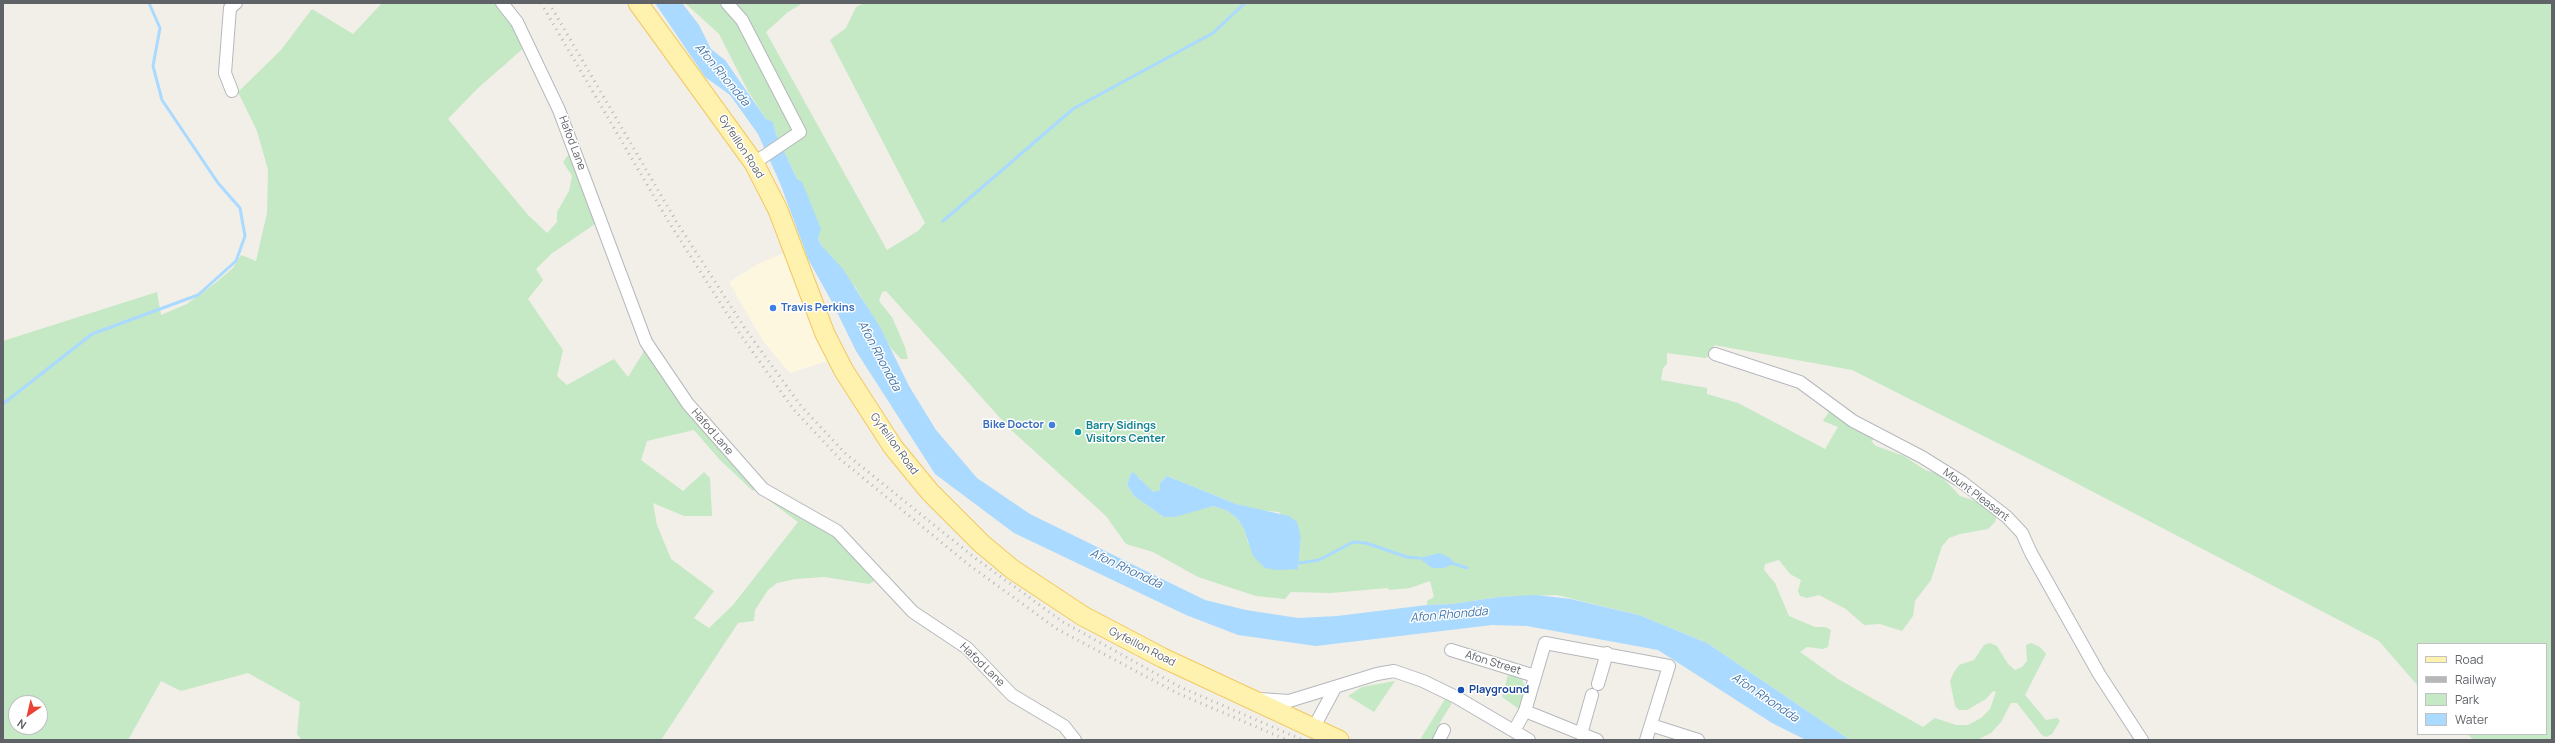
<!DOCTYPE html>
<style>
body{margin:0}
#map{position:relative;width:2555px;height:743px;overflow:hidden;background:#f1efe8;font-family:Manrope,sans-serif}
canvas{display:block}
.frame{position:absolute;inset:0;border:4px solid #5f6368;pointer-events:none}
.legend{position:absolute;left:2417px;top:643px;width:130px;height:92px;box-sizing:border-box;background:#fff;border:1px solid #bfc1c3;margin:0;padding:5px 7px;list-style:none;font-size:12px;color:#5f6368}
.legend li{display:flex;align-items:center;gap:8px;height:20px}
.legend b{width:20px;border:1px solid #bfc1c3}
.north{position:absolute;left:8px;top:695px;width:40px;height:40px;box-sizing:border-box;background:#fff;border:1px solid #bfc1c3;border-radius:50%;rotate:214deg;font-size:11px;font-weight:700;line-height:16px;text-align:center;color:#5f6368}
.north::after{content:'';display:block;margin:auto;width:14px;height:18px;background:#ea4335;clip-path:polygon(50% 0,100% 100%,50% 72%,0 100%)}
</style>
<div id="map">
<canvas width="2555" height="743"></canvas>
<div class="frame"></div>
<ul class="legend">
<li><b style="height:5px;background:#fff2af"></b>Road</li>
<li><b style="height:5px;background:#b6b7b8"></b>Railway</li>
<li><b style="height:11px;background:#c5e8c5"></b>Park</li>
<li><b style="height:11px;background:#aadaff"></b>Water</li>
</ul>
<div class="north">N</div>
</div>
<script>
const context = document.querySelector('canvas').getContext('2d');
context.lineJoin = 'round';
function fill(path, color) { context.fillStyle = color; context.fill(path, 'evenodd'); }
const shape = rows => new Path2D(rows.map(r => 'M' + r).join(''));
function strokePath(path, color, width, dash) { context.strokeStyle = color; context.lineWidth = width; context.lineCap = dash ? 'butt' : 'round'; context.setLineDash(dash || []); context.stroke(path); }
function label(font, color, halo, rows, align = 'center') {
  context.font = font + ' Manrope,sans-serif'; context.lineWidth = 3; context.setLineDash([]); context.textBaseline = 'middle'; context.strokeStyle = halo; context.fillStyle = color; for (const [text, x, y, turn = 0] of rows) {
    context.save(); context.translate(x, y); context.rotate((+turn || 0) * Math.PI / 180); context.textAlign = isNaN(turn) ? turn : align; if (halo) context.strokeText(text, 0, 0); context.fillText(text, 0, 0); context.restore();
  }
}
fill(shape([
 [784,253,806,314,827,361,790,373,763,341,729,282,758,264]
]), '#fef7e0');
fill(shape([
 [382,3,499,3,526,46,478,88,448,119,528,215,547,233,557,222,557,212,569,191,572,176,563,162,572,150,598,222,551,254,536,269,543,280,528,299,563,350,557,376,567,385,614,359,628,377,643,353,643,344,757,487,753,491,719,459,694,430,647,441,641,460,683,491,704,472,710,478,712,516,684,516,653,503,657,525,671,559,714,591,694,618,709,628,733,605,798,522,767,499,770,496,825,527,878,579,869,584,824,577,795,579,777,583,768,590,755,610,754,621,738,623,661,740,302,740,297,734,300,702,248,673,181,691,161,681,128,740,3,740,3,341,157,292,161,315,187,304,214,284,233,268,241,255,256,261,267,213,268,170,257,131,238,92,281,50,312,9,353,34],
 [16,703,40,703,40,727,16,727],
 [685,3,803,3,788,12,766,32,887,250,918,231,925,223,830,40,846,28,856,7,864,3,2552,3,2552,740,2474,740,2467,734,2546,734,2546,644,2418,644,2418,686,2379,641,2055,472,1852,370,1714,345,1715,354,1705,358,1667,353,1667,364,1663,368,1661,380,1707,388,1707,394,1738,403,1825,449,1838,427,1823,421,1832,407,1880,436,1871,441,1876,446,1904,456,1925,470,1939,474,1960,496,1988,505,1997,513,1995,522,1988,529,1960,534,1949,538,1942,546,1931,580,1915,601,1913,616,1902,631,1880,624,1864,625,1846,609,1819,595,1807,598,1800,596,1798,591,1801,580,1790,574,1779,560,1765,564,1764,570,1775,583,1789,616,1815,627,1825,627,1831,630,1828,647,1823,649,1807,647,1800,652,1838,679,1923,727,1935,718,1956,725,1968,725,1981,718,1990,709,1996,692,1993,691,1986,699,1967,710,1959,710,1955,706,1950,681,1954,672,1959,665,1974,660,1984,645,1990,643,1997,646,2008,664,2015,670,2022,667,2027,661,2026,645,2031,643,2040,647,2046,654,2025,695,2046,720,2057,718,2060,721,2052,734,2046,737,2042,735,2017,703,2011,703,2001,722,1991,733,1977,740,1850,740,1707,643,1639,615,1557,595,1499,597,1452,604,1427,605,1427,601,1434,597,1430,581,1410,588,1389,590,1388,588,1331,593,1291,592,1285,599,1256,596,1198,577,1153,552,1126,544,1106,516,1010,429,886,291,882,292,879,301,892,317,905,347,908,359,901,359,891,348,856,288,821,245,797,179,776,134,773,123,766,119,748,91,719,34],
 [1130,475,1140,478,1144,485,1153,492,1160,490,1160,483,1167,476,1236,504,1259,510,1279,512,1301,537,1298,569,1248,543,1244,529,1237,518,1226,510,1213,506,1164,517,1134,496,1127,485],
 [1508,675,1522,679,1525,687,1519,709,1502,697],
 [1395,681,1374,712,1348,696,1362,687],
 [1445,699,1452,703,1438,726,1441,728,1434,740,1424,740,1421,738]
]), '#c5e8c5');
fill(shape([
 [655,3,682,3,699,25,711,49,725,60,766,119,773,122,776,134,797,179,802,182,821,229,818,238,821,245,843,269,880,327,909,386,936,430,977,478,1030,514,1205,600,1246,610,1298,618,1337,616,1427,605,1452,604,1499,597,1536,595,1571,599,1639,615,1707,643,1850,740,1806,740,1772,723,1658,650,1527,626,1492,625,1316,646,1238,635,1186,615,1014,533,935,474,856,351,832,302,808,259,780,183,758,134,730,95,705,77],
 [1133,472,1153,492,1160,490,1160,483,1167,476,1236,504,1289,516,1297,522,1301,537,1298,569,1277,570,1265,568,1253,556,1244,529,1237,518,1226,510,1213,506,1175,517,1164,517,1134,496,1127,485,1130,475],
 [1440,553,1450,558,1455,564,1443,568,1432,568,1419,558]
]), '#aadaff');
strokePath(shape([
 [943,221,1073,109,1213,33,1245,3],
 [3,404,92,334,198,295,236,261,245,236,240,208,218,183,162,100,153,66,160,28,149,3],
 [1299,563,1319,560,1353,542,1366,543,1407,557,1419,558],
 [1455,564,1467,568]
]), '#aadaff', 3);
const minor = shape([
 [502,3,517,22,559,110,646,342,688,404,763,489,837,531,913,612,967,648,1012,695,1064,726,1075,740],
 [727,3,742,20,800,132,754,163],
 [232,91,225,73,230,8,236,3],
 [1715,354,1800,382,1853,421,1922,457,1962,482,2007,517,2022,533,2031,553,2099,674,2142,740],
 [1451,650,1535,676],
 [1598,684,1607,653],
 [1260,699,1289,701,1377,674,1394,671,1423,681,1456,697,1529,740],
 [1525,711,1597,740],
 [1651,725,1698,740],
 [1314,727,1335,688],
 [1514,731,1525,711,1545,643,1669,666,1646,740],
 [1581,734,1592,695],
 [1439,740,1444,730]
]);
const primary = shape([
 [638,3,754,163,778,210,825,334,844,371,893,447,930,492,982,544,1012,569,1083,616,1163,658,1339,740]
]);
strokePath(minor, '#b5b8bc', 14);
strokePath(primary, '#f2c960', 21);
strokePath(minor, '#fff', 12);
strokePath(primary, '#fff2af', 19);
strokePath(shape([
 [541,3,670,224,740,334,794,410,840,459,969,565,1057,629,1177,693,1287,740],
 [549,3,676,221,746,330,801,406,846,454,975,558,1063,622,1180,687,1303,740]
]), '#b6b7b8', 3, [1, 5]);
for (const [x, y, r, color] of [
 [773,308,4,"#3f7fe0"],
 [1052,425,4,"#3f7fe0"],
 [1078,432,4,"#0f9aa8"],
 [1461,690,4,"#1a4fb4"]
]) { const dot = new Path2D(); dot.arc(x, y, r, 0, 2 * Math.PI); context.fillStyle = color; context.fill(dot); strokePath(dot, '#fff', 1.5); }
label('11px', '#5f6368', '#fff', [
 ["Hafod Lane",572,143,69],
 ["Gyfeillon Road",741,147,57],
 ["Hafod Lane",712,432,49],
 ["Gyfeillon Road",894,444,54],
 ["Mount Pleasant",1976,495,37],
 ["Gyfeillon Road",1142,647,27],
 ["Afon Street",1493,663,17],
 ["Hafod Lane",982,665,44]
]);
label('bold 11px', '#366cbe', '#fff', [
 ["Travis Perkins",781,308],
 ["Bike Doctor",1044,425,"right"]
], 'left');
label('bold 11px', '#0d838f', '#fff', [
 ["Barry Sidings",1086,426],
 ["Visitors Center",1086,439]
], 'left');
label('bold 11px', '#164399', '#fff', [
 ["Playground",1469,690]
], 'left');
label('italic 12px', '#4174aa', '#fff', [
 ["Afon Rhondda",722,75,50],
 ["Afon Rhondda",879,356,62],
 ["Afon Rhondda",1126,569,25],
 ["Afon Rhondda",1449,615,-5],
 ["Afon Rhondda",1765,698,34]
]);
</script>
